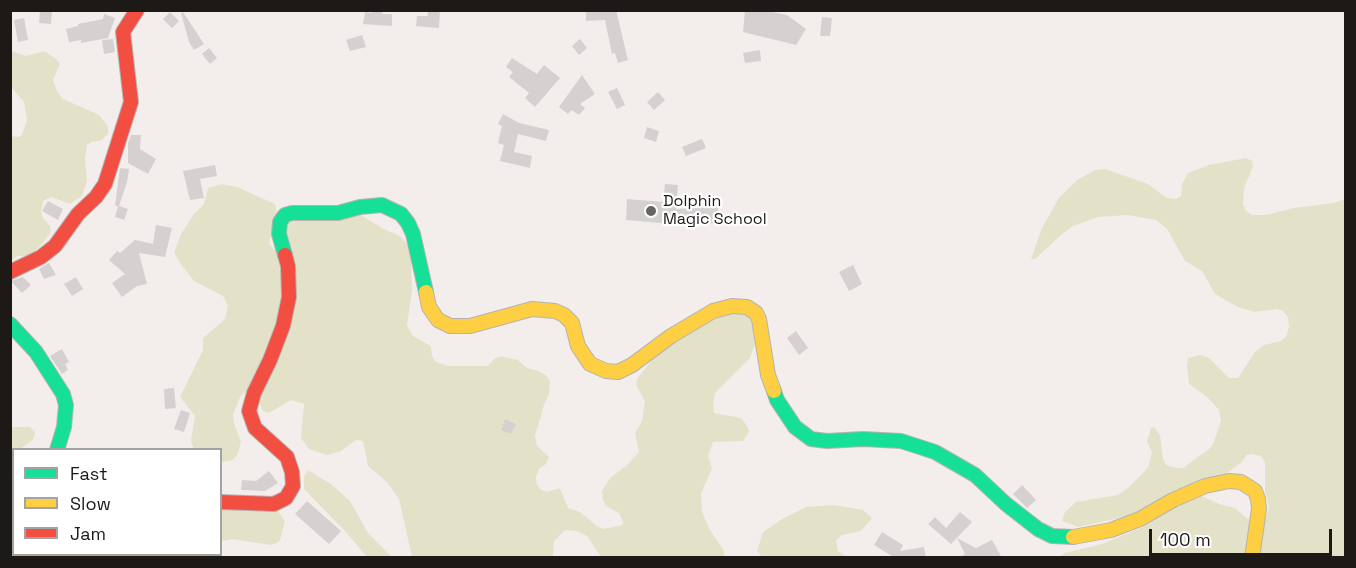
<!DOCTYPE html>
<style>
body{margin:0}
#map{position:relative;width:1356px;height:568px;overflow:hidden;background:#f3eeec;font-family:"Space Grotesk",sans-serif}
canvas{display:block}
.frame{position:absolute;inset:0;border:12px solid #1c1917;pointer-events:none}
.legend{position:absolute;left:12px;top:448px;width:210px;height:108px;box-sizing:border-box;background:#fff;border:2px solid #a4a3a2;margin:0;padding:8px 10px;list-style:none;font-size:18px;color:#1c1917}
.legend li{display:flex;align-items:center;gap:12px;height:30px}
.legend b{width:30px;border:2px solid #a4a3a2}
.scale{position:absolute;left:1149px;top:529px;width:183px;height:27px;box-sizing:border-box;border:3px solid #1c1917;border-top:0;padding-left:8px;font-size:18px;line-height:21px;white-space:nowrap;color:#1c1917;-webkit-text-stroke:4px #fff;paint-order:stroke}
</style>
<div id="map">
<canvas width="1356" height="568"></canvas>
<div class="frame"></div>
<ul class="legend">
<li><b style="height:8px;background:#16e098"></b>Fast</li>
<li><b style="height:8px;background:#ffcf43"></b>Slow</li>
<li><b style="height:8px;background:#f24e42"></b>Jam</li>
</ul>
<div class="scale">100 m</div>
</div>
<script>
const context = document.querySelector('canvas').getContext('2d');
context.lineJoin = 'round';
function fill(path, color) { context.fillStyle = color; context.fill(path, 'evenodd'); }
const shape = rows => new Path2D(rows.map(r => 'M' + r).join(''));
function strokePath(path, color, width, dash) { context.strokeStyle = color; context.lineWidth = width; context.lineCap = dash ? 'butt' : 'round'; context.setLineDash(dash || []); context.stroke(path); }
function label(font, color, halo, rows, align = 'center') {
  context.font = font + ' "Space Grotesk",sans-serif'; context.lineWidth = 4.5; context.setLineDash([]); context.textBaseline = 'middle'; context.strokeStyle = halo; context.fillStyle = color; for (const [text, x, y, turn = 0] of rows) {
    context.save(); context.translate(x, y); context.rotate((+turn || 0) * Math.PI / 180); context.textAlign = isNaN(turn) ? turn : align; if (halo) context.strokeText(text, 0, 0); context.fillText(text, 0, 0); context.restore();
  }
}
fill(shape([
 [11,51,26,56,44,51,56,59,60,64,53,80,57,91,63,99,99,115,108,126,108,133,102,140,92,142,87,145,85,159,87,181,82,196,70,204,51,197,43,201,41,211,43,218,50,226,51,232,43,243,32,254,26,256,17,256,11,261,11,136,18,137,22,135,27,120,24,102,11,87],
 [1246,158,1252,161,1253,167,1244,188,1243,204,1246,211,1252,215,1266,215,1294,208,1334,203,1345,199,1345,557,1058,557,1065,553,1102,544,1143,527,1180,503,1199,495,1222,505,1235,508,1248,519,1257,523,1266,519,1269,506,1265,491,1265,463,1261,456,1251,454,1246,455,1242,462,1222,477,1138,514,1078,527,1062,521,1065,512,1076,502,1118,495,1128,488,1144,472,1148,467,1152,453,1147,441,1151,428,1154,427,1160,435,1163,459,1166,465,1176,468,1183,468,1209,449,1213,444,1221,421,1219,410,1207,397,1189,384,1187,366,1188,358,1200,355,1209,358,1229,378,1238,378,1255,352,1264,345,1281,341,1286,337,1289,327,1288,317,1283,311,1277,309,1255,312,1238,307,1215,294,1202,271,1185,261,1167,229,1156,220,1128,215,1098,217,1073,226,1061,235,1035,259,1031,259,1042,228,1059,198,1077,180,1095,170,1105,169,1148,184,1167,198,1176,199,1181,196,1182,184,1188,173,1209,165],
 [222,184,237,187,275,204,277,214,269,243,273,249,283,252,286,241,287,227,293,218,359,214,382,228,401,237,407,244,411,261,412,290,407,325,413,336,431,346,432,356,436,362,448,366,488,366,494,359,501,356,518,360,527,368,538,371,547,376,550,382,549,394,544,405,535,436,537,446,549,457,546,464,539,469,536,477,537,485,541,490,547,492,560,488,568,508,580,512,597,526,604,529,622,525,623,522,619,513,606,506,603,500,602,491,610,478,627,465,639,452,635,433,642,421,645,401,636,385,637,379,655,356,718,313,736,310,748,315,752,321,756,341,750,358,715,393,713,403,714,413,741,418,747,426,749,432,743,441,713,442,708,456,712,469,701,493,702,512,710,530,723,549,725,557,601,557,587,536,576,531,565,530,554,541,553,557,412,557,399,499,387,482,368,466,363,441,356,440,341,451,327,455,309,449,301,438,304,404,291,400,269,413,263,411,251,386,240,397,233,415,234,423,241,442,237,456,232,460,222,462,220,450,196,449,193,447,191,441,195,416,180,397,203,350,203,338,225,319,228,306,223,296,194,281,182,266,175,254,175,250,181,234,194,214,204,204,208,188],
 [11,427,30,427,35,432,34,438,30,442,20,449,14,450,13,459,11,467],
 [308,470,331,484,350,501,368,533,392,557,367,557,345,531,304,489,304,476],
 [833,505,863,510,872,518,861,531,842,535,836,540,838,551,847,557,762,557,757,551,763,532,782,519,806,507],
 [220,508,277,510,285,521,280,540,277,543,270,545,233,539,221,541]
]), '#e3e2c9');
fill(shape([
 [40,10,52,10,51,24,39,23],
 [373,10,383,10,382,14,392,14,392,26,363,24,365,12,372,13],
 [427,10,440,10,439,28,416,26,417,16,428,16],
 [586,10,616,10,628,60,618,63,615,53,612,54,605,20,586,21],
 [745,10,762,10,787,15,806,29,796,45,743,32],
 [170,12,179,21,172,28,163,19],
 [183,12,204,44,194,50,189,42,181,13],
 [104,14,115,18,108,38,81,43,81,40,69,42,66,29,78,26,78,24,103,19],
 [822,17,832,18,830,36,820,36],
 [24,18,28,40,18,42,14,20],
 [362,35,366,47,350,51,346,40],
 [113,39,115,52,104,54,102,40],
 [580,39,587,48,579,55,572,46],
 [209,48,217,58,210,64,202,54],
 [760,50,761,61,745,63,743,53],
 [512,58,537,74,544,65,560,78,535,107,525,98,529,93,509,77,513,72,506,67],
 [582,75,595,94,580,104,585,108,579,115,572,110,568,114,559,107],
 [617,88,625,105,617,109,608,92],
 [658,92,665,100,654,110,647,102],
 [503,114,519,123,549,130,546,141,518,134,514,152,532,156,530,168,500,161,504,145,498,143,502,126,498,124],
 [647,127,659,131,656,142,644,138],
 [131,135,141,135,140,149,156,159,148,174,128,163,128,143],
 [702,139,706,148,686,156,682,147],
 [215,165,217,176,200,179,204,198,190,200,183,171],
 [120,168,129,169,127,182,119,206,128,209,124,220,115,217,118,206,115,206],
 [665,184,678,185,676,209,718,207,719,223,683,225,626,220,627,199,663,202],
 [48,201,63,209,58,220,42,211],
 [156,225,172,228,165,257,139,253,147,284,137,286,122,297,112,283,125,274,109,260,117,251,120,253,135,240,153,244],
 [49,263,56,275,44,279,39,269],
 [853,265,862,284,849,291,839,272],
 [23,277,31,285,22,293,11,281],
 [76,277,83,289,72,296,64,284],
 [796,331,808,348,799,355,787,338],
 [62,349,69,362,65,364,68,370,62,374,50,356],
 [174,388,176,408,165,409,164,389],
 [181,410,190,413,184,432,174,429],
 [505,419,516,424,511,434,501,430],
 [269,471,278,483,265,491,241,490,242,480,256,481],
 [1022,485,1036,500,1027,508,1013,494],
 [307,501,341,531,329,544,295,514],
 [960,512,972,522,951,544,928,524,935,517,946,528],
 [882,532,903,545,900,551,924,547,926,558,895,558,874,545],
 [957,538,976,548,992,540,1002,558,958,558,965,554]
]), '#d5d1d0');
const street = shape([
 [24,558,26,554]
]);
const fast = shape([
 [285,255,279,234,280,222,285,215,292,213,338,213,360,207,382,205,401,214,408,223,413,234,426,292],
 [10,324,36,352,63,394,66,405,64,427,57,450],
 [774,391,777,400,795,427,811,439,827,441,863,439,901,441,935,452,975,475,1006,504,1038,529,1052,536,1073,537]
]);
const slow = shape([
 [426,292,429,307,438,320,450,326,470,326,532,309,555,311,564,315,572,323,578,346,590,364,606,371,618,372,632,365,671,336,713,311,732,306,747,307,756,313,759,319,768,375,774,391],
 [1073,537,1111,530,1140,519,1173,500,1205,486,1229,481,1241,482,1255,491,1258,499,1259,509,1252,558]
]);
const jam = shape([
 [10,272,41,257,55,246,78,214,96,197,105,184,131,102,123,32,137,10],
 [220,502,274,504,286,498,293,486,292,472,287,457,255,428,249,411,254,393,270,360,283,326,289,297,288,266,285,255]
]);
strokePath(street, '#b6b3b1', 14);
strokePath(fast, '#b6b3b1', 16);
strokePath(slow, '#b6b3b1', 16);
strokePath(jam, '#b6b3b1', 16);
strokePath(street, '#fdfcfc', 10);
strokePath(fast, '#16e098', 14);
strokePath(slow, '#ffcf43', 14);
strokePath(jam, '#f24e42', 14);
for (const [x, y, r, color] of [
 [651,211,6,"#676462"]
]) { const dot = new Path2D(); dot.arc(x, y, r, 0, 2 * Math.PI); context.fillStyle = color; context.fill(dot); strokePath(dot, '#fff', 2); }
label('16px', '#1c1917', '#fff', [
 ["Dolphin",663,202],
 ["Magic School",663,220]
], 'left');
</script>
